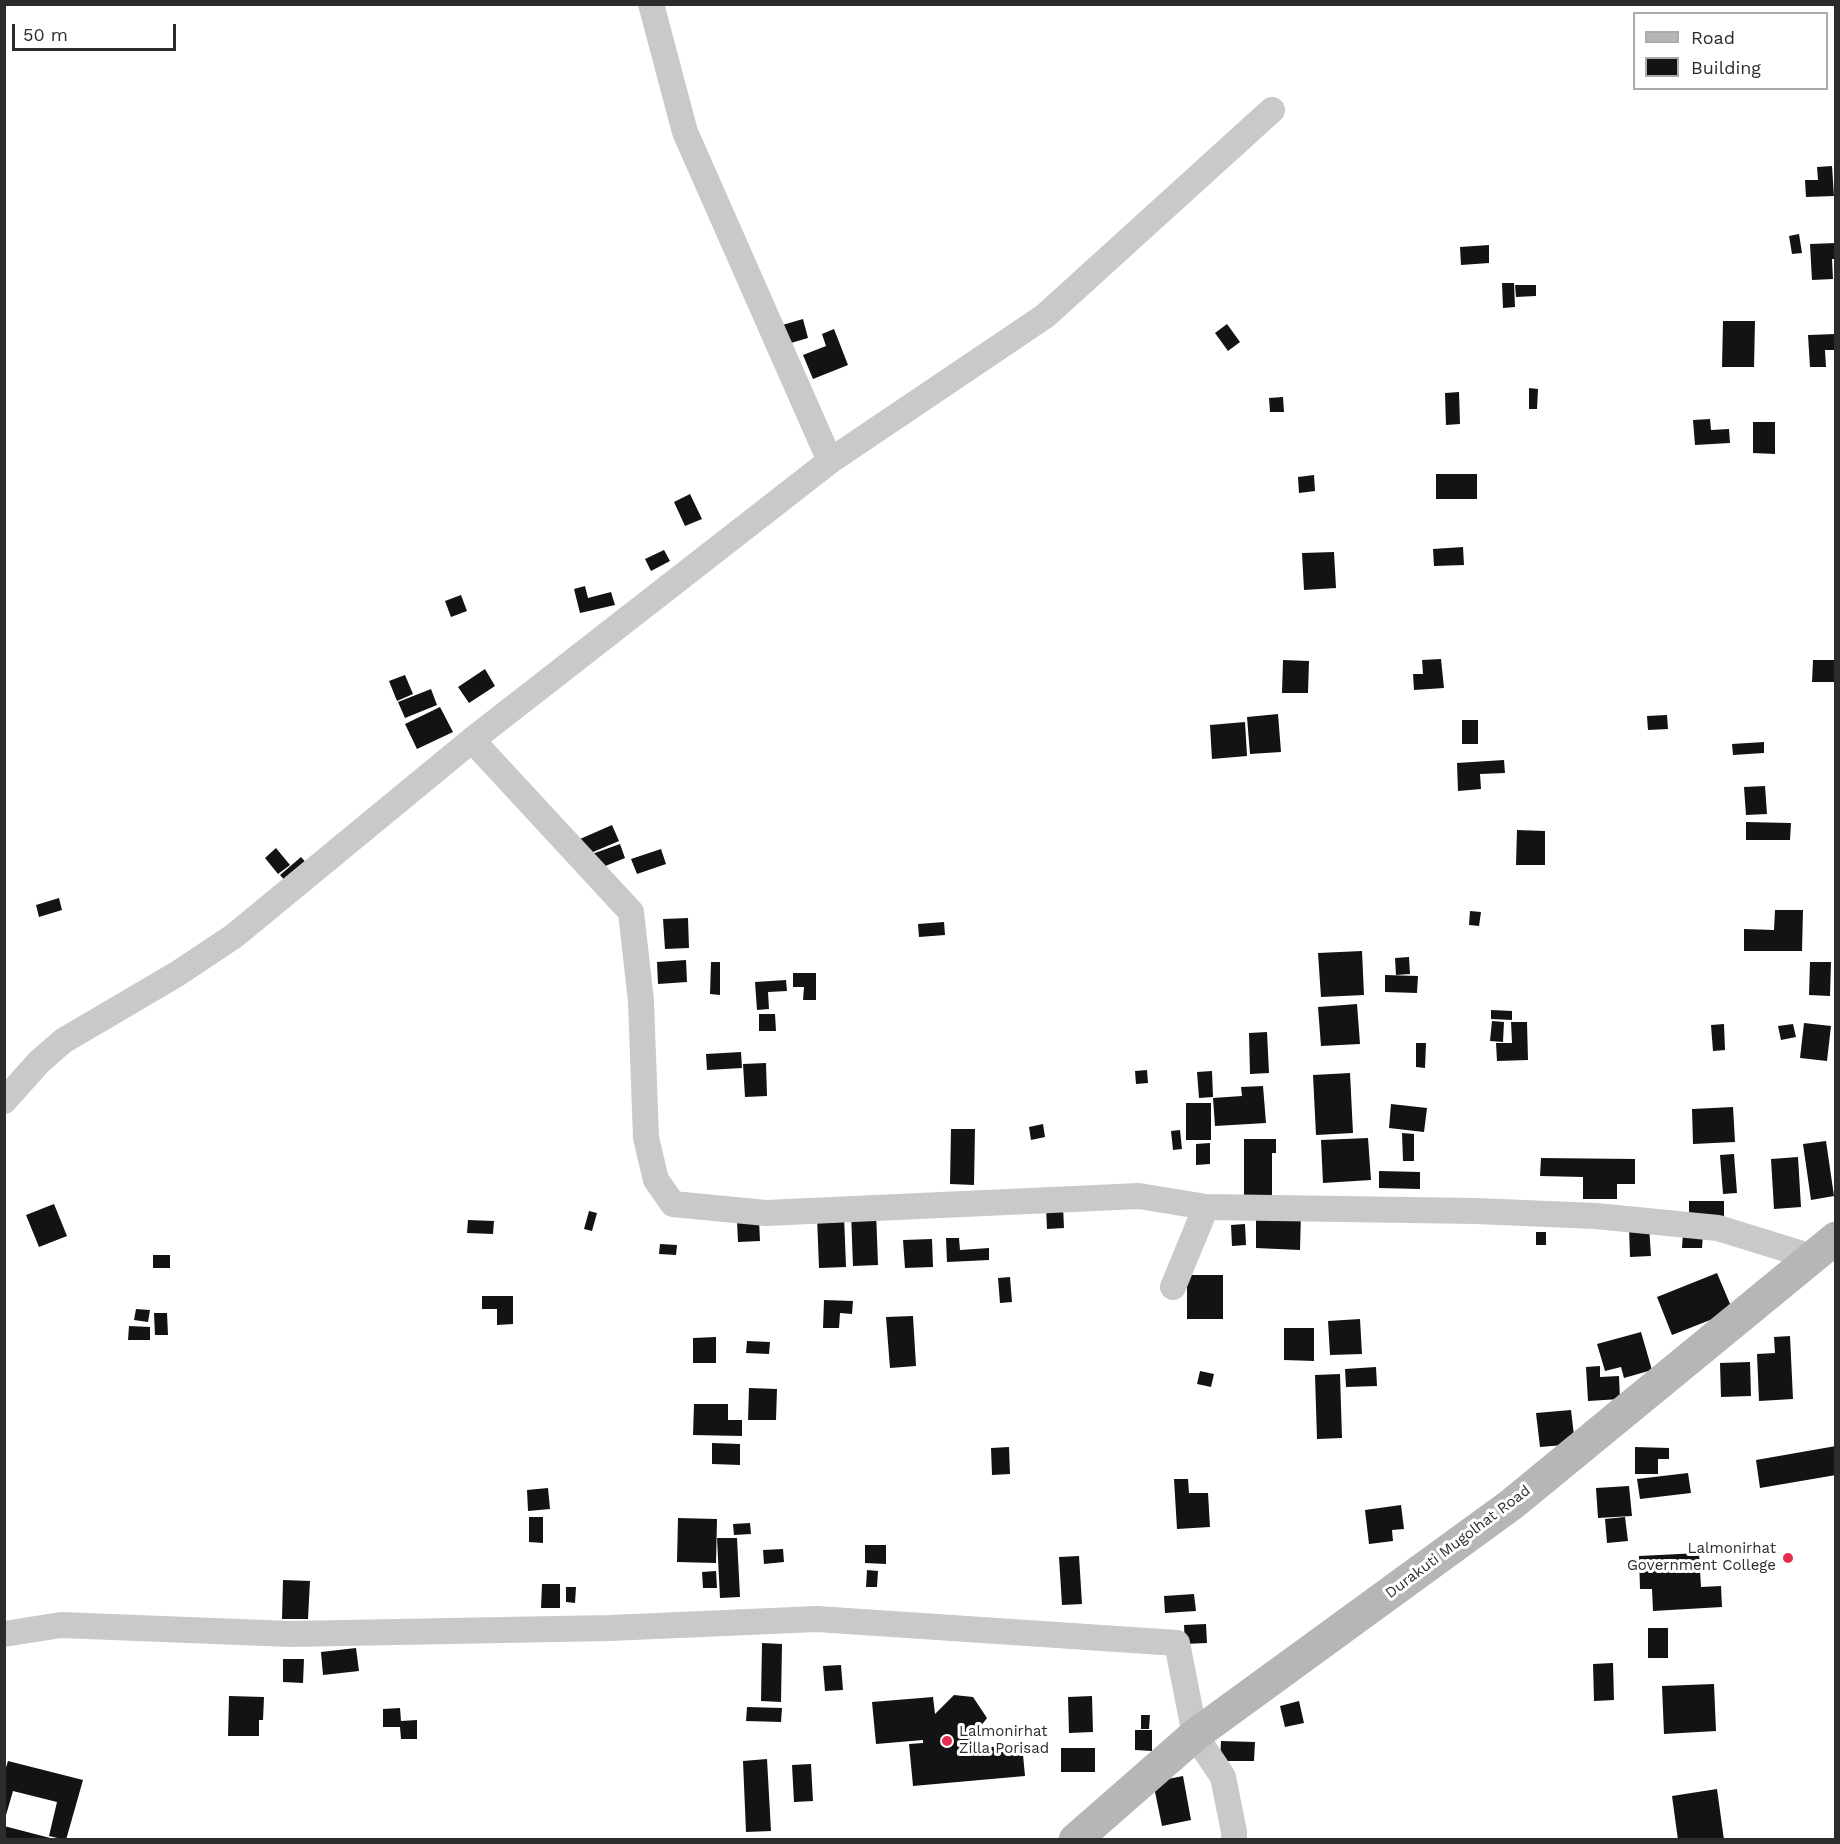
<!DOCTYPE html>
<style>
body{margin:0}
#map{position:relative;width:1840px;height:1844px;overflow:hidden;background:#fff;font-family:"Work Sans",sans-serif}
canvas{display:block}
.frame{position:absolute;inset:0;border:6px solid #2c2c2c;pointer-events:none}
.legend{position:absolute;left:1633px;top:12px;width:195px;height:78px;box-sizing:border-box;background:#fff;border:2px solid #ababab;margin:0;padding:8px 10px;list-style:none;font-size:18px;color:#2c2c2c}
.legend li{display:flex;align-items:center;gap:12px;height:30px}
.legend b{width:30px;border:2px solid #ababab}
.scale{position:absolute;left:12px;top:24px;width:164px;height:27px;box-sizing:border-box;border:3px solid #2c2c2c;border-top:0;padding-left:8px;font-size:18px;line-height:21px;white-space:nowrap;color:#2c2c2c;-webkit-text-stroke:4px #fff;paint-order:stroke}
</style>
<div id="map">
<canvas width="1840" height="1844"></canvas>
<div class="frame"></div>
<ul class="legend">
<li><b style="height:8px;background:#b6b6b6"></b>Road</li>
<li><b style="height:16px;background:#131313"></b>Building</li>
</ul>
<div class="scale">50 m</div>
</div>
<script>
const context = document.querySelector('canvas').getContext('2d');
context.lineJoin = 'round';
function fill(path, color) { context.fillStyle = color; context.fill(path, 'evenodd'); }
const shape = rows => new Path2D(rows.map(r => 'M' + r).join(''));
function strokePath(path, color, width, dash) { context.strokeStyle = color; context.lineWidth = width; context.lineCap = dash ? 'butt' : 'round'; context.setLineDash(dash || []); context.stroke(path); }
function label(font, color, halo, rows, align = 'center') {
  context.font = font + ' "Work Sans",sans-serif'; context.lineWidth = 6; context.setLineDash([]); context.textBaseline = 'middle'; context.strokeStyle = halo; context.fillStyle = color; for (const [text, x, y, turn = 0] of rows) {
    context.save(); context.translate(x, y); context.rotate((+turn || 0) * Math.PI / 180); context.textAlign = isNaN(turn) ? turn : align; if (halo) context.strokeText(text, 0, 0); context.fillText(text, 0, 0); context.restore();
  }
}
fill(shape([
 [1832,166,1834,196,1806,197,1805,180,1818,180,1817,167],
 [1799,234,1802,253,1792,254,1789,236],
 [1836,243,1836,259,1832,259,1833,279,1812,280,1810,244],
 [1489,245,1489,263,1461,265,1460,247],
 [1502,283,1514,283,1515,307,1503,308],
 [1515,285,1536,285,1536,296,1516,297],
 [803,319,808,338,784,345,779,326],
 [1723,321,1755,321,1754,367,1722,367],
 [1227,324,1240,342,1228,351,1215,333],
 [834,329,848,365,813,379,803,355,826,346,822,334],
 [1836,334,1836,350,1825,350,1826,367,1810,367,1808,335],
 [1529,388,1538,389,1537,409,1529,409],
 [1459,392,1460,424,1446,425,1445,393],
 [1283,397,1284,412,1270,412,1269,398],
 [1710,419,1711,430,1729,429,1730,443,1695,445,1693,420],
 [1753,422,1775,422,1775,454,1753,453],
 [1436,474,1477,474,1477,499,1436,499],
 [1314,475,1315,491,1299,493,1298,477],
 [690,494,702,519,685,526,674,502],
 [1463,547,1464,565,1434,566,1433,549],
 [664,550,670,561,651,571,645,559],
 [1334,552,1336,588,1304,590,1302,553],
 [585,586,588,598,611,592,615,605,580,613,574,589],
 [461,595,467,611,451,617,445,601],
 [1441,659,1444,688,1414,690,1413,674,1423,674,1422,660],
 [1283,660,1309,661,1308,693,1282,693],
 [1813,660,1836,660,1836,682,1812,682],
 [485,669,495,686,469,703,458,687],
 [405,675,413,694,397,701,389,681],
 [431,689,437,705,405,718,398,702],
 [440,707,453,732,417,749,405,724],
 [1278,714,1281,752,1250,754,1247,717],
 [1667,715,1668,729,1648,730,1647,716],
 [1462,720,1478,720,1478,744,1462,744],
 [1245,722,1247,756,1212,759,1210,725],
 [1764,742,1764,753,1733,755,1732,744],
 [1504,760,1505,773,1480,774,1481,789,1458,791,1457,763],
 [1765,786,1767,814,1746,815,1744,787],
 [1746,822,1791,823,1790,840,1746,840],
 [612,825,619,841,586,855,580,839],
 [1517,830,1545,831,1545,865,1516,865],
 [620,844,625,858,598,869,592,854],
 [276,848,290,865,278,874,265,858],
 [661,849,666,864,637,874,631,859],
 [301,857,309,866,288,884,280,875],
 [59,898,62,910,39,917,36,905],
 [1775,910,1803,910,1802,951,1744,951,1744,929,1774,930],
 [1470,911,1481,912,1479,926,1469,925],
 [688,918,689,948,665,949,663,919],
 [944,922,945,935,919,937,918,924],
 [1362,951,1364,995,1321,997,1318,953],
 [1409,957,1410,974,1396,975,1395,958],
 [686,960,687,982,658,984,657,962],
 [711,962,720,962,720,995,710,994],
 [1810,962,1831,962,1830,996,1809,995],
 [793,973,816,973,816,1000,803,1000,804,987,793,987],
 [1385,975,1418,976,1417,993,1385,992],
 [786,980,787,991,768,992,769,1009,757,1010,755,982],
 [1357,1004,1360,1044,1321,1046,1318,1007],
 [1491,1010,1512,1011,1512,1020,1491,1019],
 [759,1014,775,1014,776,1031,759,1031],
 [1492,1021,1504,1022,1503,1042,1490,1041],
 [1511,1022,1527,1022,1528,1060,1497,1061,1496,1043,1512,1043],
 [1804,1023,1831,1026,1827,1061,1800,1058],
 [1724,1024,1725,1050,1713,1051,1711,1025],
 [1793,1024,1796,1037,1781,1040,1778,1026],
 [1267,1032,1269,1073,1250,1074,1249,1033],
 [1416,1043,1426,1043,1425,1068,1416,1067],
 [741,1052,742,1068,707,1070,706,1054],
 [766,1063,767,1096,745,1097,743,1064],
 [1147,1070,1148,1083,1136,1084,1135,1071],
 [1212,1071,1213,1097,1199,1098,1197,1072],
 [1350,1073,1353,1133,1316,1135,1313,1075],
 [1263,1086,1266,1123,1215,1126,1213,1098,1242,1096,1241,1087],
 [1186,1103,1211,1103,1211,1140,1186,1140],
 [1391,1104,1427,1108,1424,1132,1389,1128],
 [1733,1107,1735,1142,1693,1144,1692,1109],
 [1043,1124,1045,1137,1031,1140,1029,1127],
 [951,1129,975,1129,974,1185,950,1184],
 [1180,1130,1182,1149,1173,1150,1171,1131],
 [1402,1133,1414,1134,1414,1161,1403,1161],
 [1368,1138,1371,1180,1323,1183,1321,1140],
 [1244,1139,1276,1139,1276,1153,1272,1153,1272,1196,1244,1196],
 [1826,1141,1834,1196,1811,1200,1803,1144],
 [1210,1143,1210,1164,1196,1165,1196,1144],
 [1734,1154,1737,1193,1723,1194,1720,1155],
 [1798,1157,1801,1207,1774,1209,1771,1159],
 [1541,1158,1635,1159,1635,1184,1617,1184,1617,1199,1583,1199,1583,1177,1540,1176],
 [1379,1171,1420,1172,1420,1189,1379,1188],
 [1689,1201,1724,1201,1724,1219,1689,1218],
 [54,1204,67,1236,39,1247,26,1215],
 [1063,1206,1064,1228,1047,1229,1046,1207],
 [589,1211,597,1213,592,1231,584,1229],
 [876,1211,878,1265,853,1266,851,1212],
 [1256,1212,1301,1213,1300,1250,1256,1248],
 [844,1215,846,1267,819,1268,817,1216],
 [468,1220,494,1221,493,1234,467,1233],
 [759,1220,760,1241,738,1242,737,1221],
 [1245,1224,1246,1245,1232,1246,1231,1225],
 [1649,1226,1651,1256,1630,1257,1629,1227],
 [1536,1232,1546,1232,1546,1245,1536,1245],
 [1683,1233,1703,1234,1702,1248,1682,1248],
 [946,1238,959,1238,960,1250,989,1248,989,1260,947,1262],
 [932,1239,933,1267,905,1268,903,1240],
 [660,1244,677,1245,676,1255,659,1254],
 [153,1255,170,1255,170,1268,153,1268],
 [1717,1273,1733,1311,1672,1335,1657,1297],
 [1187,1275,1223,1275,1223,1319,1187,1319],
 [1010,1277,1012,1302,1000,1303,998,1278],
 [482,1296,513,1296,513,1324,497,1325,497,1309,482,1309],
 [824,1300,853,1301,852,1314,840,1313,839,1328,823,1328],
 [136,1309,150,1310,148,1322,134,1320],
 [154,1313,167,1313,168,1335,155,1335],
 [913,1316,916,1366,890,1368,886,1317],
 [1360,1319,1362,1354,1330,1355,1328,1321],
 [129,1326,150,1327,150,1340,128,1340],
 [1284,1328,1314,1328,1314,1361,1284,1360],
 [1641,1332,1652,1370,1624,1378,1621,1367,1605,1371,1597,1344],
 [1790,1336,1793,1399,1759,1401,1757,1354,1775,1353,1774,1337],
 [716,1337,716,1363,693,1363,693,1338],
 [747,1341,770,1342,769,1354,746,1353],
 [1750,1362,1751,1396,1721,1397,1720,1363],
 [1600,1366,1600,1377,1619,1376,1620,1399,1588,1401,1586,1367],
 [1376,1367,1377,1386,1346,1387,1345,1369],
 [1200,1371,1214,1374,1211,1387,1197,1384],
 [1340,1374,1342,1438,1317,1439,1315,1375],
 [749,1388,777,1389,776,1420,748,1420],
 [694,1404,728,1404,728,1420,742,1420,742,1436,693,1435],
 [1571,1410,1575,1444,1540,1447,1536,1413],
 [712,1443,740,1444,740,1465,712,1464],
 [1836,1446,1836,1475,1760,1488,1756,1460],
 [1009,1447,1010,1474,992,1475,991,1448],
 [1635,1447,1669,1448,1669,1459,1658,1459,1658,1474,1635,1474],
 [1688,1473,1691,1493,1640,1499,1637,1479],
 [1174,1479,1188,1479,1189,1493,1208,1493,1210,1527,1177,1529],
 [1629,1486,1632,1516,1598,1518,1596,1488],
 [548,1488,550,1509,528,1511,527,1490],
 [1401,1505,1404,1529,1392,1530,1393,1541,1369,1544,1365,1510],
 [529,1517,543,1517,543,1543,529,1542],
 [1625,1517,1628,1541,1607,1543,1605,1519],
 [678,1518,717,1519,716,1563,677,1562],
 [750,1523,751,1534,734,1535,733,1524],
 [717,1538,737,1538,740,1597,720,1598],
 [865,1545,886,1545,886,1564,865,1563],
 [783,1549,784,1562,764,1564,763,1550],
 [1699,1553,1701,1587,1721,1586,1722,1607,1653,1611,1652,1589,1640,1589,1639,1556],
 [1079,1556,1082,1604,1062,1605,1059,1557],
 [867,1570,878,1571,877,1587,866,1587],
 [716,1571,717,1588,703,1588,702,1572],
 [283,1580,310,1581,308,1619,282,1619],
 [542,1584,560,1584,560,1608,541,1608],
 [566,1587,576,1587,575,1603,566,1602],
 [1194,1594,1196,1611,1165,1613,1164,1596],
 [1206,1624,1207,1643,1185,1644,1184,1625],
 [1648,1628,1668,1628,1668,1658,1648,1658],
 [762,1643,782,1644,781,1702,761,1701],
 [356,1648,359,1671,323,1675,321,1652],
 [283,1659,304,1659,303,1683,283,1682],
 [1613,1663,1614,1700,1594,1701,1593,1664],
 [841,1665,843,1690,825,1691,823,1666],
 [1714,1684,1716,1731,1664,1734,1662,1686],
 [954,1695,973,1697,987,1718,971,1739,972,1749,1022,1744,1025,1776,913,1786,909,1744,923,1743,923,1740,876,1744,872,1702,933,1697,935,1714],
 [229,1696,264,1697,263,1720,259,1720,259,1736,228,1736],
 [1092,1696,1093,1732,1069,1733,1068,1697],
 [1299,1701,1304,1723,1285,1727,1280,1706],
 [747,1707,782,1708,781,1722,746,1721],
 [400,1708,401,1721,417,1720,417,1739,401,1739,400,1727,383,1727,383,1709],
 [1141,1715,1150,1715,1149,1729,1141,1729],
 [1135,1730,1152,1730,1152,1751,1135,1750],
 [1221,1741,1255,1742,1254,1761,1220,1761],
 [1061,1748,1095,1748,1095,1772,1061,1772],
 [767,1759,771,1831,746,1832,743,1761],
 [8,1761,83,1780,66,1840,49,1836,57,1802,13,1791,4,1822,4,1774],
 [811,1764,813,1801,794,1802,792,1765],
 [1183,1776,1191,1820,1162,1826,1153,1782],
 [1717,1789,1724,1840,1678,1840,1672,1796],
 [4,1826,54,1839,54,1840,4,1840]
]), '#131313');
strokePath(shape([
 [651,4,685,132,830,461],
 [472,740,631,912,641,1001,646,1138,656,1180,673,1204,766,1213,1139,1196,1206,1207,1476,1211,1596,1216,1718,1228,1812,1257],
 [4,1101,39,1062,63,1041,177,974,234,936,472,740,830,461,1045,316,1272,110],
 [1173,1287,1206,1207],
 [4,1634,61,1625,290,1634,610,1628,817,1619,1177,1643,1195,1735,1223,1777,1234,1832,1234,1840]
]), '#c9c9c9', 26);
strokePath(shape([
 [1075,1840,1195,1735,1512,1504,1836,1238]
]), '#b6b6b6', 33);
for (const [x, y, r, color] of [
 [1788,1558,6,"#e62c4f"],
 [947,1741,6,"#e62c4f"]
]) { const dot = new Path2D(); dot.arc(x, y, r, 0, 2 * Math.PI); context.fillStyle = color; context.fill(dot); strokePath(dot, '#fff', 2); }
label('15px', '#2c2c2c', '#fff', [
 ["Durakuti Mugolhat Road",1458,1542,-37]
]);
label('15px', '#2c2c2c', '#fff', [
 ["Lalmonirhat",1776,1549],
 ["Government College",1776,1566],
 ["Lalmonirhat",959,1732,"left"],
 ["Zilla Porisad",959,1749,"left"]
], 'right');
</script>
